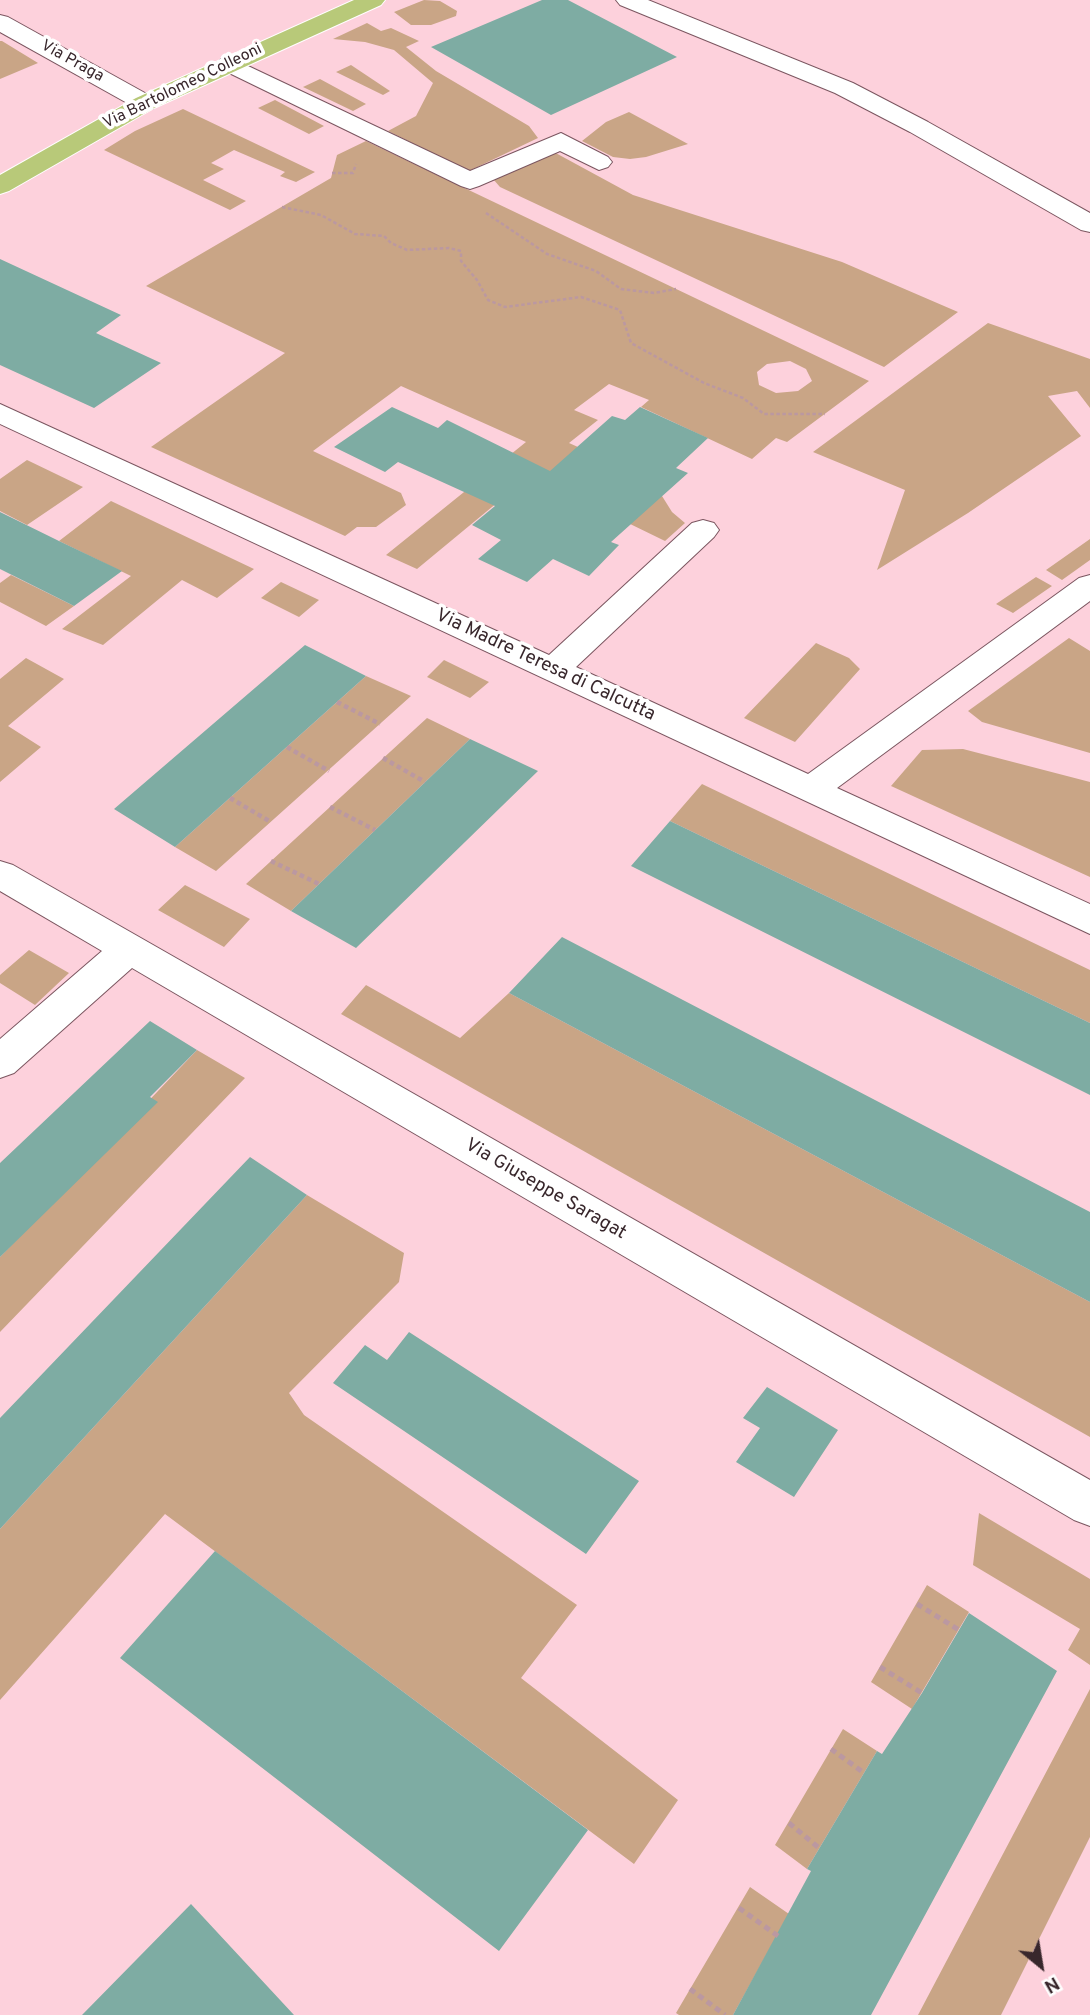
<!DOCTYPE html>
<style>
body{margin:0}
#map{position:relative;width:1090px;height:2015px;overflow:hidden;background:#fdd1dc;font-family:Overpass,sans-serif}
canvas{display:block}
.north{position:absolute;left:1006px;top:1931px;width:70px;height:70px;-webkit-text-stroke:5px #fff;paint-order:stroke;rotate:150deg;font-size:19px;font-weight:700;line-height:28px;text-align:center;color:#38272c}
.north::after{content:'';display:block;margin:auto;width:24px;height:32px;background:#38272c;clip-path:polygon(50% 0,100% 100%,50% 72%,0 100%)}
</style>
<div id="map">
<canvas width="1090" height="2015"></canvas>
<div class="north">N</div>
</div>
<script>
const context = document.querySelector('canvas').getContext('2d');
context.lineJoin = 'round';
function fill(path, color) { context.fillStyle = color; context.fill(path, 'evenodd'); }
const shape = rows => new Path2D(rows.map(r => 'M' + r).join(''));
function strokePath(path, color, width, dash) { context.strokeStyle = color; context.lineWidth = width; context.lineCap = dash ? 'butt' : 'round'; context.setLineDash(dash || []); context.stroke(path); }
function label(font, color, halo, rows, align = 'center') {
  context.font = font + ' Overpass,sans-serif'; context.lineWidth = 7; context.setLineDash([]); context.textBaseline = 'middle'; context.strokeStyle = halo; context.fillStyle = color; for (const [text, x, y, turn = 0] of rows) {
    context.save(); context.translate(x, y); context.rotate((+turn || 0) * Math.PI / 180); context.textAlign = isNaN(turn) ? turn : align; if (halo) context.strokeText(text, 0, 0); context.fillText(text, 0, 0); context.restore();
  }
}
fill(shape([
 [424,0,440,1,457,11,456,16,431,25,411,25,394,12],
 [367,23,381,31,391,28,419,41,406,47,436,71,529,126,538,138,469,171,388,131,416,116,433,83,394,50,365,42,333,39],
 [0,41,2,41,38,63,0,79],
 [351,65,390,91,383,95,336,72],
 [320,79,366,104,353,111,303,87],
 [275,100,324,126,309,134,258,108],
 [183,109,315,172,296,182,280,176,285,172,234,150,211,163,224,169,203,180,246,201,230,210,104,150,135,131],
 [629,112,688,144,646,157,630,159,613,157,582,141,606,122],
 [366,141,869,381,787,442,776,438,752,459,641,407,649,400,609,384,574,410,598,420,569,443,625,468,620,476,662,496,672,512,685,523,665,541,585,502,521,483,417,569,386,555,526,442,401,386,313,451,401,493,406,505,376,527,357,527,345,536,151,447,285,353,146,286,331,178,337,155],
 [790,361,806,369,812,381,798,391,776,393,759,385,757,372,767,364],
 [552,151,633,195,842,262,958,312,884,367,500,187,493,179],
 [988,323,1090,359,1090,408,1077,391,1048,396,1081,436,968,513,877,570,905,490,813,452],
 [27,460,83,487,27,525,0,511,0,479],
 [111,501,254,569,217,598,182,580,103,645,62,629,131,576,59,541],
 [1090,539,1090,560,1062,580,1046,570],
 [11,575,74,606,46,626,0,602,0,583],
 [1036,577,1052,586,1013,613,996,604],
 [281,582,319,600,299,617,261,598],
 [1069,638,1090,651,1090,753,982,722,968,711],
 [816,643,849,658,860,669,795,742,744,718],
 [26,658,64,679,8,726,41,747,0,782,0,679],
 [444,660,489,682,470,698,427,677],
 [366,676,411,696,216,871,175,847],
 [427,718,470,739,291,911,246,884],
 [963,749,1090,782,1090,877,891,786,922,750],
 [702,784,1090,970,1090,1023,670,821],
 [185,885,250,919,224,947,158,910],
 [29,950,69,973,35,1005,0,983,0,975],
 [366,985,460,1038,509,993,1090,1302,1090,1437,341,1014],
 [197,1050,245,1078,0,1332,0,1257],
 [307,1195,404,1253,399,1282,289,1393,304,1415,577,1605,521,1678,678,1800,634,1864,165,1514,0,1700,0,1529],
 [979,1513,1090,1579,1090,1665,1068,1650,1080,1629,973,1565],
 [927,1585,969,1612,912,1709,871,1682],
 [1090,1689,1090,1837,1001,2015,918,2015],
 [843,1729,877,1751,807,1869,775,1845],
 [750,1887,789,1914,733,2015,679,2015,676,2013]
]), '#c9a586');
fill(shape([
 [542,0,568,0,677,57,551,115,431,47],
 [0,259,121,315,96,333,161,363,94,408,0,365],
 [392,407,438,428,447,420,550,471,612,416,625,420,640,407,708,438,676,468,688,473,611,542,619,545,589,576,553,559,527,582,478,559,501,540,472,525,495,506,398,462,385,472,334,447],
 [0,512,59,541,122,571,74,606,0,569],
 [305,645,366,676,175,847,114,809],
 [470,739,538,771,356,948,291,911],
 [670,821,1090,1023,1090,1095,631,866],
 [562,937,1090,1212,1090,1302,509,993],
 [150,1021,197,1050,150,1097,158,1102,0,1257,0,1163],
 [250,1157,307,1195,0,1529,0,1418],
 [409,1332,639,1481,586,1554,333,1383,365,1345,387,1360],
 [767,1387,838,1430,794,1497,736,1462,760,1428,743,1418],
 [215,1551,588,1830,499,1951,120,1658],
 [969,1613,1057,1671,871,2015,733,2015,811,1871,807,1869,877,1751,882,1754,922,1693],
 [191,1904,294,2015,82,2015]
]), '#7eaca3');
const minor = shape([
 [616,0,648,0,853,83,928,122,1090,213,1090,232,1081,230,910,132,835,93,620,5,616,0],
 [0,15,8,17,154,98,157,103,154,108,145,110,136,108,0,32,0,15],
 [229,57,470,171,561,133,608,157,612,162,608,167,599,170,560,151,479,186,470,189,461,186,221,69,217,64,221,59,229,57],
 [0,404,549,655,692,523,703,520,714,523,719,530,714,537,576,667,808,774,1079,578,1090,575,1090,601,837,788,1090,904,1090,934,0,424,0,404],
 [0,861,13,865,1090,1480,1090,1526,1074,1520,132,968,14,1073,0,1078,0,1039,102,951,0,891,0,861]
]);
const major = shape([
 [354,0,385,0,381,5,154,108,9,191,0,194,0,175,136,98,354,0]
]);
strokePath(minor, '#7b5660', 2);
strokePath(major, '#fff', 2);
strokePath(shape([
 [332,173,353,173,356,164],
 [282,207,321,215,355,234,384,236,391,243,407,250,449,248,461,251,461,261,477,280,488,300,505,307,581,297,620,310,631,343,704,383,743,398,764,414,825,414],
 [486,213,547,254,596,271,621,289,654,293,676,289]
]), '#bb98a1', 2.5, [3.5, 2.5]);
strokePath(shape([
 [337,702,380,724],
 [287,747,329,771],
 [383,758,425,782],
 [230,798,271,822],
 [330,807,375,830],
 [271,861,319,884]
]), '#bb98a1', 4.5, [4.5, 3.5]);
strokePath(shape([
 [917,1604,959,1630],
 [880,1667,922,1693],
 [831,1749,864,1773],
 [789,1823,819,1848],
 [739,1908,778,1936],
 [690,1989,725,2015]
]), '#bb98a1', 5, [6, 4.5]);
fill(minor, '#fff');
fill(major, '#b8c979');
label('16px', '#38272c', '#fff', [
 ["Via Praga",72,62,29],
 ["Via Bartolomeo Colleoni",183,87,-26]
]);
label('19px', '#38272c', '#fff', [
 ["Via Madre Teresa di Calcutta",545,666,25],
 ["Via Giuseppe Saragat",545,1190,30]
]);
</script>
